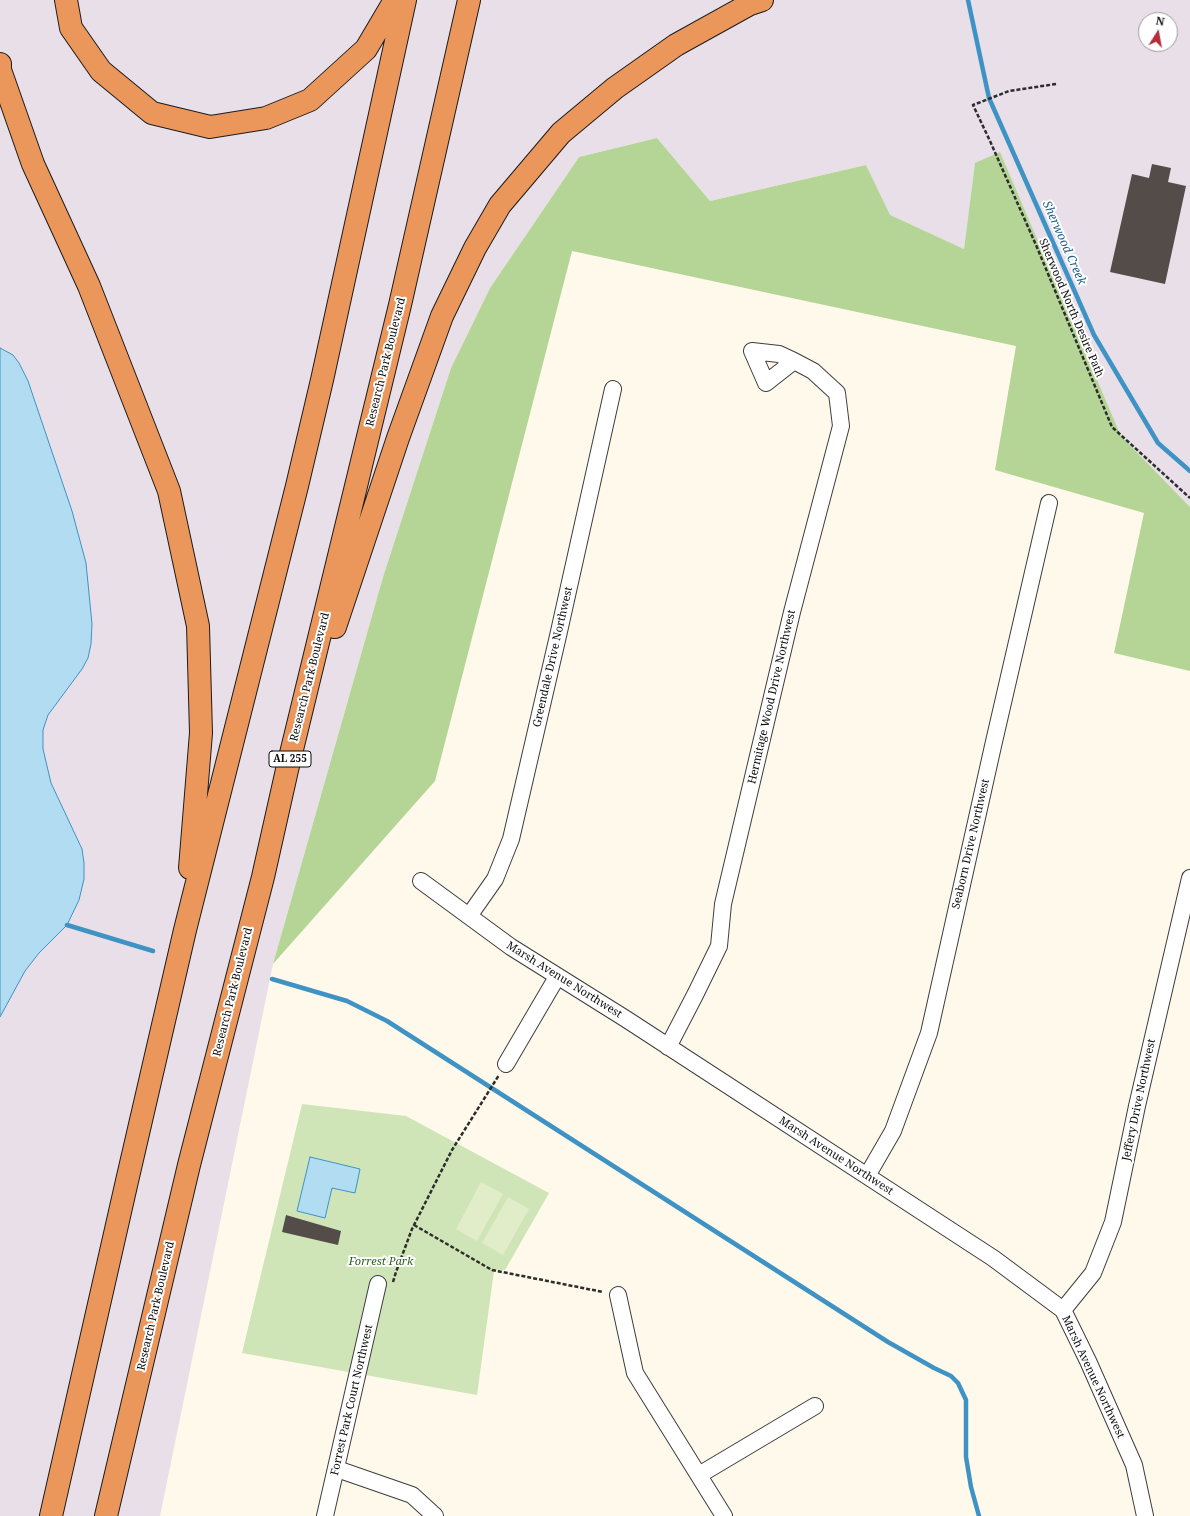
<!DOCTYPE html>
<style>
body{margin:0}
#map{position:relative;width:1190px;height:1516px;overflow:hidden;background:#fef9ea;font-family:"Noto Serif",serif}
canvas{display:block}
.north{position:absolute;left:1138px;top:12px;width:40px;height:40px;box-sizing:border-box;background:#fff;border:1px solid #9d9d9d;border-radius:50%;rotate:11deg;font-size:11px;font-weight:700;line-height:16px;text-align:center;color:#0b0b0b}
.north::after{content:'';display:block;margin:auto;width:14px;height:18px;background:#b12d38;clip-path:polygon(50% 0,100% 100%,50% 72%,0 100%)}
</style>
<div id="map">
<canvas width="1190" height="1516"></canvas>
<div class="north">N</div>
</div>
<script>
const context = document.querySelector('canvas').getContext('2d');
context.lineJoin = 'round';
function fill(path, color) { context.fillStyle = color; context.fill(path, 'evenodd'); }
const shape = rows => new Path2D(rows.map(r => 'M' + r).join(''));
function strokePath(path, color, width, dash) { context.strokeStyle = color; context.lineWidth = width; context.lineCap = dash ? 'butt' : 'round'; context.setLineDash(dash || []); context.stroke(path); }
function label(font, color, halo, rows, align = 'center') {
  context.font = font + ' "Noto Serif",serif'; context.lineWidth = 4; context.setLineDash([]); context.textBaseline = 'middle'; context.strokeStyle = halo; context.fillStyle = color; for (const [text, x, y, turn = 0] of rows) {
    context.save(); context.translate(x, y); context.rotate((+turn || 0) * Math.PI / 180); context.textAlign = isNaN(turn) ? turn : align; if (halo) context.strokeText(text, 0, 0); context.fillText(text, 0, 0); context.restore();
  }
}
fill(shape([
 [0,0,1190,0,1190,507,1121,436,1000,153,975,164,964,249,889,215,866,165,710,201,657,138,579,157,490,288,451,368,383,577,273,964,160,1516,0,1516],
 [1146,20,1170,20,1170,44,1146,44]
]), '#e8dfe9');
fill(shape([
 [302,1104,406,1116,549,1193,505,1270,494,1271,477,1395,242,1353]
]), '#d0e5b7');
fill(shape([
 [657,138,710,201,866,165,890,215,964,249,975,163,1000,152,1121,436,1190,507,1190,671,1114,653,1144,513,995,470,1016,346,572,251,435,781,273,964,383,577,451,368,490,288,579,157]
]), '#b5d597');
fill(shape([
 [481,1182,503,1194,477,1241,456,1229],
 [508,1197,529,1209,503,1255,482,1243]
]), '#e1edc8');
const water = shape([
 [0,348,13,355,19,363,28,381,72,511,86,563,92,624,91,644,88,658,82,669,48,715,43,730,43,749,51,783,82,849,84,863,84,879,79,900,67,925,39,953,25,971,0,1017,0,348],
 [310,1157,360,1169,355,1193,332,1188,325,1218,297,1211,310,1157]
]);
fill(water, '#b2dcf2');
strokePath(water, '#3e93c4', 1);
strokePath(shape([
 [968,0,989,98,1094,335,1158,443,1190,471],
 [67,925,153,951],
 [272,979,347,1001,387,1021,888,1342,934,1368,951,1376,958,1383,966,1400,966,1457,971,1487,979,1516]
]), '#3e93c4', 4.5);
fill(shape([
 [1152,164,1171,168,1168,182,1186,186,1165,284,1110,272,1132,174,1149,178],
 [286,1215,341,1231,338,1245,282,1232]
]), '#534c48');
const street = shape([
 [752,351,779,354,794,361,766,383,752,351],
 [421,881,511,947,626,1019,993,1258,1063,1310,1088,1361,1134,1465,1145,1516],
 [469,916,495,879,511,839,558,636,613,389],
 [668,1047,695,995,719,946,723,904,792,612,841,426,837,393,813,371,794,361],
 [506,1064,557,977],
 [867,1176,893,1131,929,1033,993,746,1049,503],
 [618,1295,635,1373,724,1516],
 [1063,1310,1093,1273,1113,1222,1137,1106,1190,878],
 [337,1469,412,1495,435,1516],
 [699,1475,815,1406],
 [325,1516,378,1284]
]);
const highway = shape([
 [66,0,71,28,101,71,152,113,210,127,266,118,310,100,366,49,395,0],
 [0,64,0,70,33,164,89,286,169,491,198,626,201,733,190,868],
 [335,627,398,438,442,316,475,248,500,205,561,133,615,88,676,45,750,4,762,0],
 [51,1516,127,1181,185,930,297,486,322,380,405,0],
 [106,1516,189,1165,263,877,287,770,400,305,469,0]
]);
strokePath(street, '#3e3e3e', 18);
strokePath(highway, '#1c1c1c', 24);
strokePath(shape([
 [1056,84,1009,91,973,105,990,141,1036,245,1112,427,1190,498],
 [414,1225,492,1270,603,1292],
 [393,1282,396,1272,412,1229,452,1150,499,1075]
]), '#2d2d2d', 2.5, [4, 2]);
strokePath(street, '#fff', 16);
strokePath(highway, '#eb975b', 22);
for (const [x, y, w] of [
 [290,759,42]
]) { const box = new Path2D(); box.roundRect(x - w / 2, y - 8, w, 16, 3); context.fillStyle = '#fff'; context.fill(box); strokePath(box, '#0b0b0b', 1); }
label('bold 10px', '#0b0b0b', null, [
 ["AL 255",290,759]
]);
label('11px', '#0b0b0b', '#fff', [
 ["Sherwood North Desire Path",1071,308,67],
 ["Research Park Boulevard",386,362,-76],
 ["Greendale Drive Northwest",553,657,-77],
 ["Research Park Boulevard",310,677,-76],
 ["Hermitage Wood Drive Northwest",772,697,-77],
 ["Seaborn Drive Northwest",971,844,-77],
 ["Marsh Avenue Northwest",564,980,32],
 ["Research Park Boulevard",233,992,-76],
 ["Jeffery Drive Northwest",1139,1100,-78],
 ["Marsh Avenue Northwest",836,1156,33],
 ["Research Park Boulevard",156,1306,-77],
 ["Marsh Avenue Northwest",1093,1377,65],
 ["Forrest Park Court Northwest",352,1400,-77]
]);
label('italic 11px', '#2f5d20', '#fff', [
 ["Forrest Park",381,1262]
]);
label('italic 12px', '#1d6493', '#fff', [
 ["Sherwood Creek",1064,243,66]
]);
</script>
